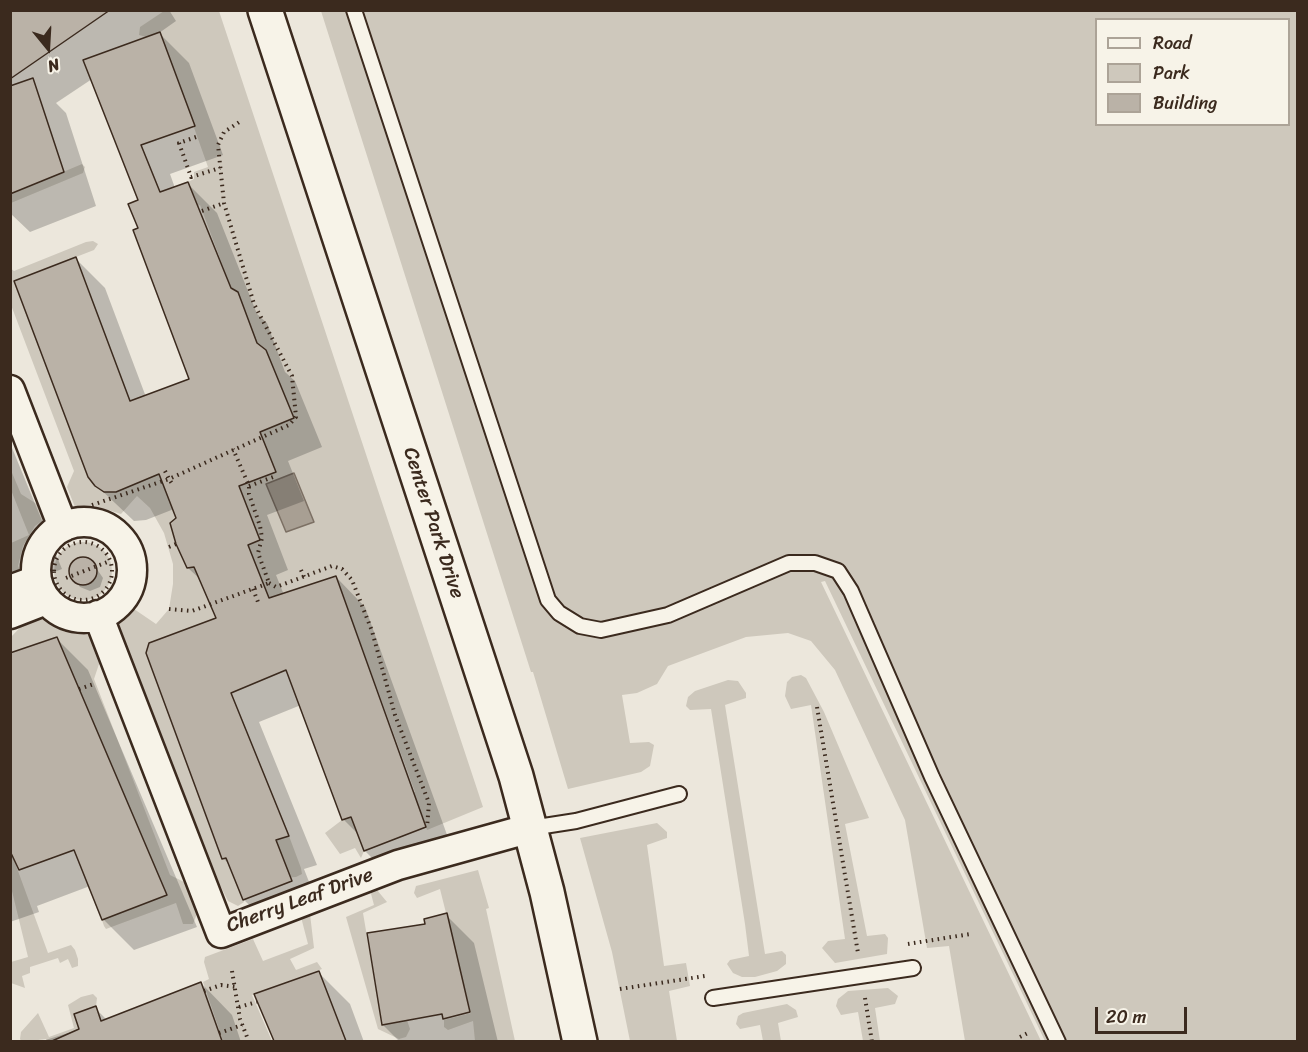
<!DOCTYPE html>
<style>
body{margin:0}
#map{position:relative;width:1308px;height:1052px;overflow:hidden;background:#ece7dc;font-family:Sriracha,sans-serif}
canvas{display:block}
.frame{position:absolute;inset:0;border:12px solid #3b2a1e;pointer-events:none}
.legend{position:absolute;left:1095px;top:18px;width:195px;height:108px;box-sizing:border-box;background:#f7f3e8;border:2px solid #aca397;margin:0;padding:8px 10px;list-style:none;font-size:18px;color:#3b2a1e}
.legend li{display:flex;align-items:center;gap:12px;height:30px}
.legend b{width:30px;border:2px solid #aca397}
.north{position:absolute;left:18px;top:18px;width:60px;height:60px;-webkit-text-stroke:4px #f7f3e8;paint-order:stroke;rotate:162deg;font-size:16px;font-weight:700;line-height:24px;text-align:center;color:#3b2a1e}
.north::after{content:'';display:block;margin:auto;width:21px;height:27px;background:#3b2a1e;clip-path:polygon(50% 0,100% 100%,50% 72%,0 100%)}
.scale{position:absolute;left:1095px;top:1007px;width:92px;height:27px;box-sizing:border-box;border:3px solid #3b2a1e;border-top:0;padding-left:8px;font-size:18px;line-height:21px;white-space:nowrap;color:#3b2a1e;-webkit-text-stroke:4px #f7f3e8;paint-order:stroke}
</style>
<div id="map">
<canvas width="1308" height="1052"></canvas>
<div class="frame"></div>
<ul class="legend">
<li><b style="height:8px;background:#f7f3e8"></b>Road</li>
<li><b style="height:16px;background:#cec8bc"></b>Park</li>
<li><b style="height:16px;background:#bab2a7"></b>Building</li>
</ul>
<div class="north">N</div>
<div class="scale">20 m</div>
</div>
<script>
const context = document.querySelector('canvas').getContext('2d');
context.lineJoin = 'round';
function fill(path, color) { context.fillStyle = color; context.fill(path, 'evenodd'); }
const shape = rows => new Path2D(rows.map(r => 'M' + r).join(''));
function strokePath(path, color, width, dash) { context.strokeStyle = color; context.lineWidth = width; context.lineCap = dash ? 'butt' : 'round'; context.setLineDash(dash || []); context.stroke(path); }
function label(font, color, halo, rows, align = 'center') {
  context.font = font + ' Sriracha,sans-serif'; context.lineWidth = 4.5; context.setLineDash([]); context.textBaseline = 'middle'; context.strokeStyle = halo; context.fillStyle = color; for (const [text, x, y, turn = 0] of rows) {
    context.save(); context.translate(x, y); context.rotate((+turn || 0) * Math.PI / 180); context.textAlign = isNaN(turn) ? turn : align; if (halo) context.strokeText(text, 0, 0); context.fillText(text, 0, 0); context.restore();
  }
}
fill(shape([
 [164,11,219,11,483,807,427,830,418,806,356,830,364,851,361,858,355,848,340,854,325,833,342,820,415,792,336,576,149,643,146,653,222,859,289,836,301,868,302,874,296,877,236,881,244,902,238,906,228,901,219,883,119,625,121,618,128,610,134,609,156,624,169,609,173,584,173,564,164,533,150,508,137,496,121,514,92,505,75,507,67,487,74,471,11,305,10,268,14,271,86,242,93,241,98,244,94,250,14,281,88,477,95,486,104,492,116,492,294,418,257,343,238,292,231,288,200,205,133,230,196,203,188,182,194,179,194,172,208,167,160,32,146,37,139,35,140,27],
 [321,11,1297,11,1297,1041,1045,1041,825,581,821,582,1041,1041,965,1041,949,946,927,948,905,820,835,670,811,641,788,633,746,637,668,666,657,684,637,693,622,695,630,743,649,742,654,745,650,766,641,772,568,789,533,672,531,672],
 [1096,20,1288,20,1288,124,1096,124],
 [82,164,85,167,83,173,11,203,11,194],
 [10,468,21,494,40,506,43,514,42,521,35,526,23,546,18,566,22,574,11,581,11,543,29,535,11,490],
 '54 571a29 29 0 1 1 58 0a29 29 0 1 1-58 0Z',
 [34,613,65,632,88,635,92,638,101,658,94,679,170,875,186,883,198,911,193,924,183,924,176,903,106,929,104,926,102,920,167,895,57,638,11,653,11,637],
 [801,675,806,678,824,712,869,818,845,824,867,936,885,934,888,938,887,954,835,963,822,948,828,941,845,939,811,705,791,709,785,696,787,682,792,677],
 [728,680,738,681,746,693,746,698,725,705,765,954,782,951,786,955,786,964,777,971,755,977,742,977,733,973,727,964,730,960,749,956,745,924,711,709,690,710,686,706,688,697,695,691],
 [657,823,667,832,667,838,647,845,664,966,686,963,690,986,669,991,677,1041,630,1041,612,952,580,838],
 [10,849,48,953,71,945,75,950,78,959,78,966,72,968,68,959,60,963,58,958,30,967,30,973,22,976,25,988,11,983,11,962,28,957,11,887],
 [478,870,489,908,486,909,515,1041,475,1041,473,1021,448,1030,444,1027,444,1020,471,1013,440,889,417,898,414,893,416,886],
 [372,884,387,902,363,913,382,1025,407,1020,410,1029,406,1037,399,1039,378,1029,346,917,374,905,370,890],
 [310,914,314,948,290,959,296,970,317,962,322,969,252,995,272,1041,223,1041,203,982,209,979,204,962,205,957,253,939,263,961,308,944,301,917],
 [888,988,898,996,895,1004,875,1008,880,1041,863,1041,858,1012,841,1015,836,1006,838,999,848,991],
 [93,994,97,998,96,1006,74,1014,84,1041,47,1041,46,1039,22,1042,20,1039,21,1032,38,1013,49,1037,74,1028,68,1005,81,997],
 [787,1004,796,1010,798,1017,778,1023,781,1041,763,1041,760,1025,740,1029,736,1024,738,1016,743,1013]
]), '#cec8bc');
const water = shape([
 [294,473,314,522,286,532,266,484,294,473]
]);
fill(water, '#a89f93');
strokePath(water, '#7c7064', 1.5);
fill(shape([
 [10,10,169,10,176,21,159,33,189,63,223,155,170,174,175,188,188,184,217,213,257,314,267,323,285,372,295,381,322,447,288,461,304,501,267,515,288,570,276,575,284,595,336,577,365,607,455,857,394,880,365,851,360,836,343,819,301,705,259,722,317,865,304,869,320,910,274,929,244,900,231,866,223,858,218,619,202,581,188,568,174,509,146,520,134,521,96,485,76,259,105,288,146,397,191,380,140,229,140,201,92,79,56,103,66,113,96,206,30,232,10,213],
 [10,443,62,569,10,589],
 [82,558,92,562,103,578,100,587,90,591,80,587,70,572,72,564],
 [57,639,88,670,197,927,134,950,103,919,90,886,37,906,39,912,10,922,10,655],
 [446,915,474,943,498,1042,400,1042,383,1025,427,925],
 [319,973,350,1004,364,1042,275,1042,256,995],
 [201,983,232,1015,241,1042,39,1042,81,1029,95,1008,107,1020]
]), '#0003');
const building = shape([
 [10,10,110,10,10,79,10,10],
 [160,32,195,126,141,145,160,192,188,182,231,288,238,292,257,343,266,350,294,418,260,432,276,472,239,486,260,540,248,545,269,598,336,576,426,827,364,851,351,817,342,820,286,670,231,693,289,836,276,840,292,881,243,900,226,858,222,859,146,653,149,643,216,618,194,567,187,568,176,544,170,523,176,518,159,474,116,492,104,492,95,486,88,477,14,281,76,257,130,401,189,379,133,230,138,228,128,204,138,200,83,60,160,32],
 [33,78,64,172,10,194,10,86,33,78],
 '69 571a14 14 0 1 1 28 0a14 14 0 1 1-28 0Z',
 [57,637,167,895,102,920,74,850,19,870,10,851,10,653,57,637],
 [447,913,470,1012,443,1019,442,1014,382,1025,367,933,425,924,424,919,447,913],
 [319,971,346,1041,274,1041,254,994,319,971],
 [201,982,222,1041,52,1041,79,1029,74,1014,96,1006,101,1021,201,982]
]);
fill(building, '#bab2a7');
strokePath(building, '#3b2a1e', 1.5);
const service = shape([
 [354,10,548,600,559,613,580,626,601,630,668,615,789,563,815,563,838,571,851,591,932,777,1058,1042],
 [531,828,576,821,679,794],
 [713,998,913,968]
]);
const minor = shape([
 [10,390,63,527],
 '36 570a48 48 0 1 1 96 0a48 48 0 1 1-96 0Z',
 [10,590,37,580],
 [10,614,46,600],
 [98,615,221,933,398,865,531,828]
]);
const tertiary = shape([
 [265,10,516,776,547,892,580,1042]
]);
strokePath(service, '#3b2a1e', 18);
strokePath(minor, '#3b2a1e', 33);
strokePath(tertiary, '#3b2a1e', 38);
strokePath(shape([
 [196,137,179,143,191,177,220,168],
 [202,211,224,203],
 [165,471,169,479,289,425,296,417,292,376,254,304,224,203,218,145,224,132,241,121],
 [249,486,273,477],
 [92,505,169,479,173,485],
 '54 571a29 29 0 1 1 58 0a29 29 0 1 1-58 0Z',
 [169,547,176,544],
 [301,570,304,577],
 [66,578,110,561],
 [269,583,276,587,332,566,342,569,352,580,372,631,395,715,429,803,427,827],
 [253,589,258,602],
 [169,609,192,611,269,583,258,553,262,538,260,526,249,494,249,486,233,449],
 [79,689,94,684],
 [817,707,858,953],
 [908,944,970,934],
 [232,971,240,1019,249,1042],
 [620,989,705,976],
 [204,991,221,985,237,987],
 [865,998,872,1042],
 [239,1007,257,1002],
 [219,1033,242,1025],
 [1020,1037,1030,1032]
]), '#3b2a1e', 4, [1.5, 4.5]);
strokePath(service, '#f7f3e8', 14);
strokePath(minor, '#f7f3e8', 28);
strokePath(tertiary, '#f7f3e8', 33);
label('20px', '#3b2a1e', '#f7f3e8', [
 ["Center Park Drive",433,523,72],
 ["Cherry Leaf Drive",300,901,-20]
]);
</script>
